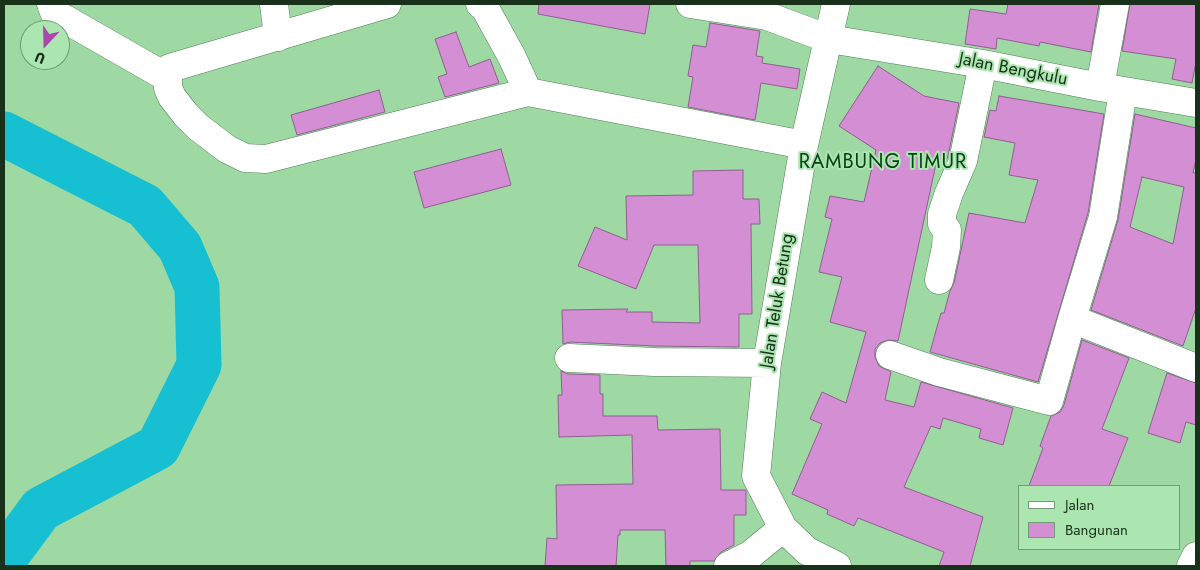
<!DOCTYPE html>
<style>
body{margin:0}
#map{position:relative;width:1200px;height:570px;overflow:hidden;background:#9ed8a3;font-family:Jost,sans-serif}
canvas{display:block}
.frame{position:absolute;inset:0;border:5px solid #19301b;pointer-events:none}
.legend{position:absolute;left:1018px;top:485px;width:162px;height:65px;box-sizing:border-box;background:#abe6b0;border:1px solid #719d74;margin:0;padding:6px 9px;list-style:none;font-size:15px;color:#19301b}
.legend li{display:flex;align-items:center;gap:10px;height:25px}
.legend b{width:25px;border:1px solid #719d74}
.north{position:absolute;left:20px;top:20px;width:50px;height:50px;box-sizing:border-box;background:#abe6b0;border:1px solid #719d74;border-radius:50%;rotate:201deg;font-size:14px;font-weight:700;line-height:20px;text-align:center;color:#19301b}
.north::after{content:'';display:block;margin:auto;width:18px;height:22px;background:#ab48ad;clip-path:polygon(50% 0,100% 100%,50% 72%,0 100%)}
</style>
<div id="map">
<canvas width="1200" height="570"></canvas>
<div class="frame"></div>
<ul class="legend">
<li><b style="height:6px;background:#fff"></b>Jalan</li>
<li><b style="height:14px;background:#d48fd4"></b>Bangunan</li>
</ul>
<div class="north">U</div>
</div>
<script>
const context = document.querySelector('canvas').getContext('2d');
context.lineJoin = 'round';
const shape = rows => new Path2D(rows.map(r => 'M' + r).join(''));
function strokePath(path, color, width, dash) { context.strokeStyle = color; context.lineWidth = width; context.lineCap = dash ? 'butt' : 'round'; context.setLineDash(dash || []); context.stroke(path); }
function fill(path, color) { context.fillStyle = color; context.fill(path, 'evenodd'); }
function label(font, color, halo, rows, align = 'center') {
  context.font = font + ' Jost,sans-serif'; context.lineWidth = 4; context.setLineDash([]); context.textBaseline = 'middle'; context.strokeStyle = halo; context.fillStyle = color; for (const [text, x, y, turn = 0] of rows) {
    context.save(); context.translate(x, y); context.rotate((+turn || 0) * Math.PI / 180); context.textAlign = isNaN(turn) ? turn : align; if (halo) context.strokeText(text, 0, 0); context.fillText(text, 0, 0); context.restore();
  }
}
strokePath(shape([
 [4,134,145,206,180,247,197,287,199,365,158,447,41,509,4,559]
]), '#16c0d2', 45);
const building = shape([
 [539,4,650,4,645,34,538,14,539,4],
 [1008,4,1099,4,1091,52,1040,42,1039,46,997,38,996,49,965,44,970,9,1006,14,1008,4],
 [1130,4,1196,4,1196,62,1192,83,1172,79,1176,59,1122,51,1130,4],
 [710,23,760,31,756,56,763,57,762,63,800,69,797,89,761,83,755,120,688,107,693,77,688,76,693,45,706,47,710,23],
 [456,32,469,67,490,59,499,83,445,97,438,77,447,74,435,39,456,32],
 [878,66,924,96,959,103,948,156,946,161,937,159,898,341,888,340,880,343,875,349,875,357,879,366,891,372,885,400,914,407,921,382,1013,408,1003,445,979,438,981,429,943,418,940,429,931,426,904,487,983,517,970,566,939,566,944,552,858,518,854,526,827,514,828,510,792,494,822,424,810,419,822,392,846,403,866,332,830,322,842,277,819,272,832,219,825,217,830,196,864,202,876,150,839,126,878,66],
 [379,90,385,112,297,135,291,115,379,90],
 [999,96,1104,114,1088,213,1038,382,930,352,941,313,944,313,950,291,954,283,969,213,1025,223,1038,180,1009,175,1015,143,984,137,990,110,996,111,999,96],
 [1135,114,1196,128,1196,159,1193,173,1196,173,1196,308,1183,346,1091,310,1118,220,1135,114],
 [1142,177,1184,187,1173,244,1130,227,1142,177],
 [501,149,511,185,424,208,414,172,501,149],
 [743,170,743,199,759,199,760,224,751,224,752,314,739,314,739,347,655,346,570,342,563,344,562,310,628,309,626,312,652,312,652,322,700,323,698,245,654,245,636,289,578,266,595,227,627,240,626,196,693,195,693,171,743,170],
 [1082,340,1129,358,1102,429,1128,438,1109,486,1029,486,1043,448,1040,446,1051,416,1060,412,1064,405,1082,340],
 [561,371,568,374,600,375,600,394,603,394,603,416,657,416,658,430,720,429,721,490,746,490,746,515,734,515,734,545,721,552,714,561,690,561,690,566,666,566,665,530,620,530,620,535,618,535,616,566,545,566,547,538,557,539,556,485,633,484,632,435,559,437,558,395,562,395,561,371],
 [1167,373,1196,383,1196,425,1186,422,1180,443,1148,433,1167,373]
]);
fill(building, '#d48fd4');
strokePath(building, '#905e90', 1);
const street = shape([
 [51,4,54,12,65,19,168,78],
 [274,4,278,37],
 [387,4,170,68,168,78,168,88,172,97,186,115,198,127,227,149,245,158,266,159,528,92,804,145],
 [480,4,485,8,512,57,528,92],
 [690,4,767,16,829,39,983,64,1100,87,1196,103],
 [836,4,804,145,767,363,756,476,783,528,807,551,837,566],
 [1100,87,1115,4],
 [939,280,946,247,947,230,942,224,942,214,949,193,963,161,983,64],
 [1072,319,1196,368],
 [890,355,939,372,1049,401,1072,319,1103,217,1123,91],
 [569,358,655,362,767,363],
 [728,566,750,555,783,528],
 [1191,566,1196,556]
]);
strokePath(street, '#4d8453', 29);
strokePath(street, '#fff', 28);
label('18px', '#19301b', '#abe6b0', [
 ["Jalan Bengkulu",1013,70,11],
 ["Jalan Teluk Betung",778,301,-81]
]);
context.letterSpacing = '1px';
label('20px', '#064315', '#abe6b0', [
 ["RAMBUNG TIMUR",883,163]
]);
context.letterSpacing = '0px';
</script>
